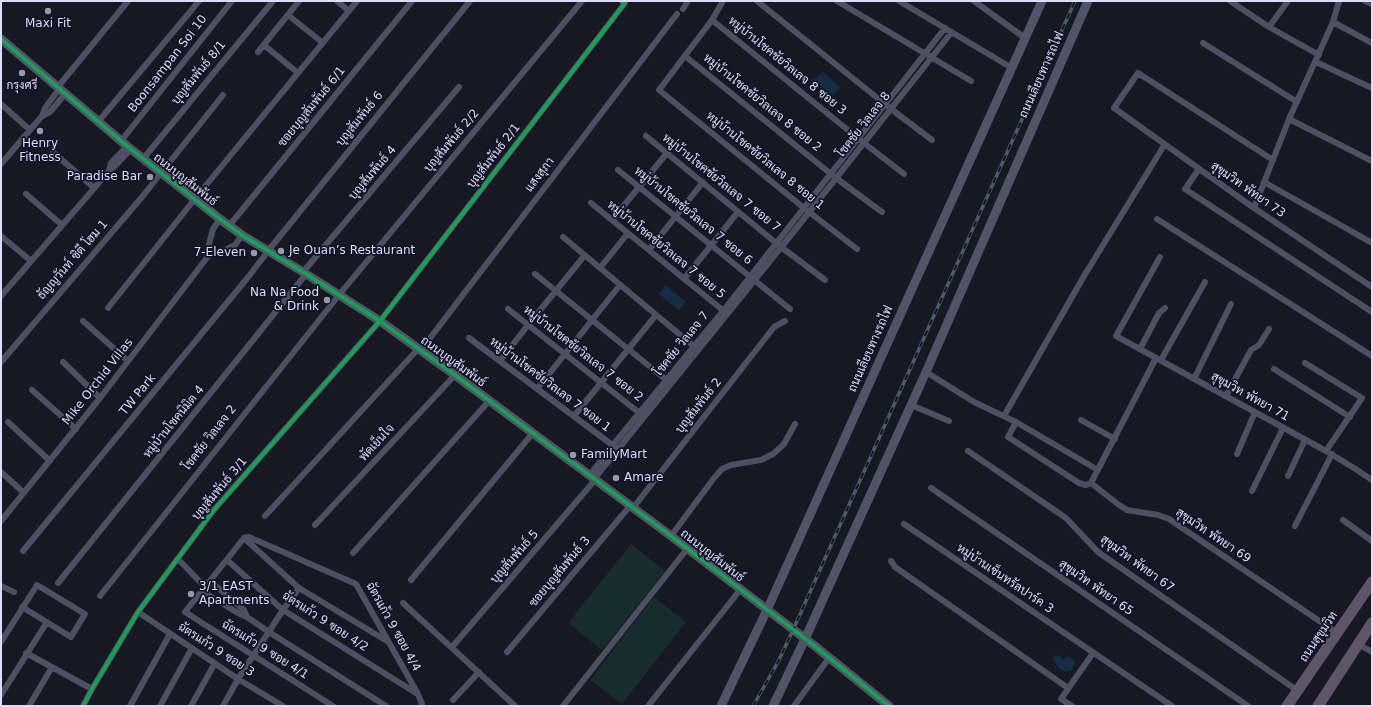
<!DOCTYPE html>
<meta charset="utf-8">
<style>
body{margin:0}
#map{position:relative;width:1373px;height:707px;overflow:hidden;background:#181822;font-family:"DejaVu Sans",sans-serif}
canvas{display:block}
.frame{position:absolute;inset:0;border:2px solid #dcddfb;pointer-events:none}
</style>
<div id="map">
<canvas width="1373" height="707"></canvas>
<div class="frame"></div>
</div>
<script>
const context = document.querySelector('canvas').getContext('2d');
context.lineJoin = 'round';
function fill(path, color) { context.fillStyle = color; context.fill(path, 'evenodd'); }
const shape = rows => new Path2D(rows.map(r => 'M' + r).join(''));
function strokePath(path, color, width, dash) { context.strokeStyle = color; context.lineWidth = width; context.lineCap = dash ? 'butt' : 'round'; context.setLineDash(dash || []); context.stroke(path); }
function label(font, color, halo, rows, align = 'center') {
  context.font = font + ' "DejaVu Sans",Sarabun,sans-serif'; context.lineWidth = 3.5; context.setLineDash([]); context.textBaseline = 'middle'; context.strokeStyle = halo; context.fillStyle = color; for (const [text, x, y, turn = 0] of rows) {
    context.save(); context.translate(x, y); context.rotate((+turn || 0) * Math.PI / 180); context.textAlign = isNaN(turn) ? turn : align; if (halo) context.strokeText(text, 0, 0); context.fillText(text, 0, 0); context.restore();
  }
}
fill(shape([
 [631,544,665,571,602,650,568,623],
 [654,597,686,622,622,704,590,680]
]), '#162d2b');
fill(shape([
 [822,72,841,87,833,96,817,83,814,84,812,83,813,79,816,79],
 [666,285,686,302,679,310,659,294],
 [1055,655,1060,656,1063,659,1067,656,1073,659,1075,663,1072,670,1066,672,1060,669,1053,660,1053,657]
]), '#142d45');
strokePath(shape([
 [337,1,349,11],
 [723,1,712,20,659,90,804,208,857,249],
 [757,1,891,109,932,140],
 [837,1,971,81],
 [899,1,1012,68],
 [974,1,1025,38],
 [1230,1,1269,27,1319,55],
 [1365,1,1372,4],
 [683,9,688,1],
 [288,15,323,43],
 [712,20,864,143,904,174],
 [1333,22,1372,43],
 [1269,27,1288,1],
 [1203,43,1297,102],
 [264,45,298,73],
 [258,52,299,1],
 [685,56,836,178,882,212],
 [1316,62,1372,88],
 [57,88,128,1],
 [1,104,30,130],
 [42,116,50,112,65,94],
 [1289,119,1372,161],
 [98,122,199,1],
 [646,136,781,247,825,280],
 [121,141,232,1],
 [53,152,94,188],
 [143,159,273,1],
 [1273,160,1138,73,1114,108,1254,208,1372,287],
 [1,164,42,116,45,108,59,89],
 [1199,169,1185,189,1372,312],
 [618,170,790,309],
 [109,171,111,163,127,146],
 [1264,182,1372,243],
 [26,194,62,225],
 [591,203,725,312],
 [1254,208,1289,119,1333,22,1339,1],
 [1157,219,1372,356],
 [612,220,667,153],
 [229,226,412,1],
 [1,236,31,261],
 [563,237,697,349],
 [649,250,703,182],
 [209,255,221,252,235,245,242,235],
 [1160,257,1116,336,1326,451,1354,468,1372,480],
 [600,268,628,233],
 [303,272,459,87],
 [535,274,669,382],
 [684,279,738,212],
 [1,296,109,171,115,166,131,149],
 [108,308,194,200,357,1],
 [508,309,642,415],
 [83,321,128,361],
 [469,338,615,447],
 [1140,349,1159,313,1165,308],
 [421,350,677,14],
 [1161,360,1205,282],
 [500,361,528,325,585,255],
 [1,362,142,197,223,95],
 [63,362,100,398],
 [1305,363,1362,398,1326,451],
 [1274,369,1350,417],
 [926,372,974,402,1016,422,1098,470],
 [1194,379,1231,304],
 [537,389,620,285],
 [32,390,76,429],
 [1226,396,1251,350,1259,345,1269,329],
 [911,405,949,421],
 [574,416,656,315],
 [1004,416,1084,276,1165,144],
 [1081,420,1115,439],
 [8,422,50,461],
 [1016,422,1008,437,1079,483,1086,485,1091,483],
 [968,451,1066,518,1098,552,1298,691],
 [1237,454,1255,412],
 [1,472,23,492],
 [589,476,613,445,723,311,945,28],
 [1288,476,1305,440],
 [594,479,795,230,951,33],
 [1091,483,1119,505,1127,510,1158,515,1169,519,1337,633],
 [1091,483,1156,358],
 [931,488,1248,706],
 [1252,491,1283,428],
 [633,508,774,327,785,321],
 [265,516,418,349],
 [1343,520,1372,541],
 [1,521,100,398,209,255,209,244,213,229,220,219],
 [904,524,1172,706],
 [315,525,455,375],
 [1295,526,1332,454],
 [671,536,714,478,722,469,731,465,761,460,773,454,784,444,795,424],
 [244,538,185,612,333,706],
 [244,538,249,537,356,584,418,694,422,704,421,706],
 [244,538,299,588,387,641],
 [23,551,249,276,268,251,470,1],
 [353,553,489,401],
 [178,559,205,587],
 [227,560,283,610,416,693],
 [891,561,895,567,1068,688],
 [411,580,532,434],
 [210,581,244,610,247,617],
 [58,583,306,274],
 [1,586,14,592],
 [202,591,238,613,247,617,269,632,386,706],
 [100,596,339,295,582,1],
 [403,603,515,706],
 [22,607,71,637,85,614],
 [138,612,238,679,283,706],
 [1,642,37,585,85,614],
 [1358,644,1372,652],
 [452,647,595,480],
 [507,652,630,506],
 [26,653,92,689],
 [1,695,47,622],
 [453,700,479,672],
 [29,706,52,667],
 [83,706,92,689,138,612,213,511,380,321,625,3,622,1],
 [130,706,170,634],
 [160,706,192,648],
 [191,706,215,663],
 [223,706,238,679,283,610,299,588],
 [563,706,687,549],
 [648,706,740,590],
 [794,706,829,658],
 [1072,706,1061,699,1093,653]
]), '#4e4f62', 6);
strokePath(shape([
 [1,39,127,146,220,219,242,235,303,272,380,321,455,375,671,536,816,647,889,706],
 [721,706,767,610,1042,1],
 [773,706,805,639,926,372,1088,1]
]), '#515468', 9);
strokePath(shape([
 [1287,706,1372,582],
 [1318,706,1372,623]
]), '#605468', 11);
const rail = shape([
 [753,706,778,662,793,630,1075,1]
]);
strokePath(rail, '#475d67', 3.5);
strokePath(rail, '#131327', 2, [6]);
strokePath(shape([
 [1,39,127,146,220,219,242,235,303,272,380,321,455,375,671,536,816,647,889,706],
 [83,706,92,689,138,612,213,511,380,321,625,3,622,1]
]), '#1a9f57', 4);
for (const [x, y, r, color] of [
 [48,11,4,"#9798af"],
 [22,73,4,"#9798af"],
 [40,131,4,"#9798af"],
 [150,177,4,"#9798af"],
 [281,251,4,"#9798af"],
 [254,253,4,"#9798af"],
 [327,300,4,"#9798af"],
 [573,455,4,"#9798af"],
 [616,478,4,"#9798af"],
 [191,594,4,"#9798af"]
]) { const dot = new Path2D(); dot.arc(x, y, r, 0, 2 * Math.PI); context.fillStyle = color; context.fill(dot); strokePath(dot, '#131327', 1.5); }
label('12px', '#dcddfb', '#131327', [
 ["Maxi Fit",48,24,"center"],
 ["กรุงศรี",22,86,"center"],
 ["Henry",40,144,"center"],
 ["Fitness",40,158,"center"],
 ["Paradise Bar",142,177,"right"],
 ["Je Ouan’s Restaurant",289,251],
 ["7-Eleven",246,253,"right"],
 ["Na Na Food",319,293,"right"],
 ["& Drink",319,307,"right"],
 ["FamilyMart",581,455],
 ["Amare",624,478],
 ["3/1 EAST",199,587],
 ["Apartments",199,601]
], 'left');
label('12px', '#dcddfb', '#131327', [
 ["Boonsampan Soi 10",168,64,-52],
 ["หมู่บ้านโชคชัยวิลเลจ 8 ซอย 3",787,66,39],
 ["บุญสัมพันธ์ 8/1",199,73,-51],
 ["ถนนเลียบทางรถไฟ",1042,75,-66],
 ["หมู่บ้านโชคชัยวิลเลจ 8 ซอย 2",762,103,39],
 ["ซอยบุญสัมพันธ์ 6/1",312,107,-51],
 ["บุญสัมพันธ์ 6",360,119,-51],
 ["โชคชัย วิลเลจ 8",864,125,-52],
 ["บุญสัมพันธ์ 2/2",452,141,-50],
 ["บุญสัมพันธ์ 2/1",494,156,-52],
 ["หมู่บ้านโชคชัยวิลเลจ 8 ซอย 1",765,161,39],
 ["บุญสัมพันธ์ 4",373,173,-50],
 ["แสงสุภา",540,175,-53],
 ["ถนนบุญสัมพันธ์",185,180,38],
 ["หมู่บ้านโชคชัยวิลเลจ 7 ซอย 7",721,183,39],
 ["สุขุมวิท พัทยา 73",1248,190,35],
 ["หมู่บ้านโชคชัยวิลเลจ 7 ซอย 6",693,216,39],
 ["หมู่บ้านโชคชัยวิลเลจ 7 ซอย 5",666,250,39],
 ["ธัญญวันท์ ซิตี โฮม 1",73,260,-49],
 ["โชคชัย วิลเลจ 7",682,344,-51],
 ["ถนนเลียบทางรถไฟ",871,349,-66],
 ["หมู่บ้านโชคชัยวิลเลจ 7 ซอย 2",583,354,38],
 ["ถนนบุญสัมพันธ์",453,362,36],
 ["Mike Orchid Villas",98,382,-52],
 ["หมู่บ้านโชคชัยวิลเลจ 7 ซอย 1",550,385,37],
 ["TW Park",138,395,-51],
 ["สุขุมวิท พัทยา 71",1250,397,29],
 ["บุญสัมพันธ์ 2",699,406,-52],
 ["หมู่บ้านโชคนิมิต 4",174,422,-51],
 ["โชคชัย วิลเลจ 2",210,438,-52],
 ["พัดเย็นใจ",377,443,-47],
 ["บุญสัมพันธ์ 3/1",220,489,-50],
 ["สุขุมวิท พัทยา 69",1213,536,34],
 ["ถนนบุญสัมพันธ์",712,556,38],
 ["บุญสัมพันธ์ 5",515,557,-49],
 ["สุขุมวิท พัทยา 67",1137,564,36],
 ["ซอยบุญสัมพันธ์ 3",560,572,-50],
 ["หมู่บ้านเซ็นทรัลปาร์ค 3",1005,579,34],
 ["สุขุมวิท พัทยา 65",1096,588,35],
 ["ฉัตรแก้ว 9 ซอย 4/2",325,622,33],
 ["ฉัตรแก้ว 9 ซอย 4/4",393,627,61],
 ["ถนนสุขุมวิท",1319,637,-56],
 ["ฉัตรแก้ว 9 ซอย 3",216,650,33],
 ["ฉัตรแก้ว 9 ซอย 4/1",265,650,32]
]);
</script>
